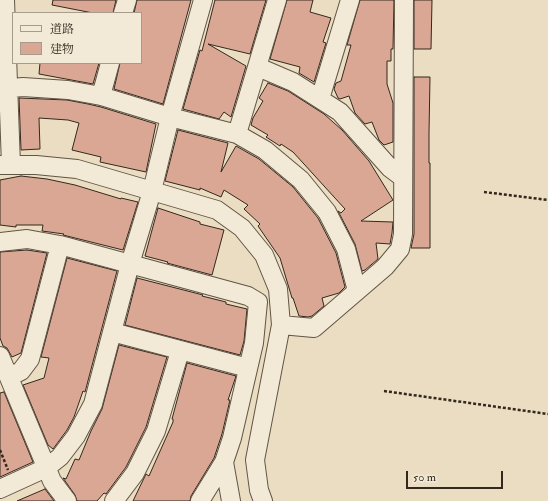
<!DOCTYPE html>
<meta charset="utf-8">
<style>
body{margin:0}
#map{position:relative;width:548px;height:501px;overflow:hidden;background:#ebddc1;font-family:"IM FELL Double Pica","Noto Serif JP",serif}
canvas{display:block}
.legend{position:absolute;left:12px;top:12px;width:130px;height:52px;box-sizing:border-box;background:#f2e9d7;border:1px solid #a69c8d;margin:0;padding:5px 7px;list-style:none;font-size:12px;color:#33281d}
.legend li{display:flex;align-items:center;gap:8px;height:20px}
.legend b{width:20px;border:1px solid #a69c8d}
.scale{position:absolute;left:406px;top:471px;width:97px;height:18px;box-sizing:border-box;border:2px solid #33281d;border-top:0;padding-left:5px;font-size:12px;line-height:14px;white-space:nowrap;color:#33281d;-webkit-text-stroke:3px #f2e9d7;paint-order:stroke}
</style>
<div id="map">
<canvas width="548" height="501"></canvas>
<ul class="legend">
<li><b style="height:5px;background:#f2e9d7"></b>道路</li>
<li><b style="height:11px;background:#daa794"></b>建物</li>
</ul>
<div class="scale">50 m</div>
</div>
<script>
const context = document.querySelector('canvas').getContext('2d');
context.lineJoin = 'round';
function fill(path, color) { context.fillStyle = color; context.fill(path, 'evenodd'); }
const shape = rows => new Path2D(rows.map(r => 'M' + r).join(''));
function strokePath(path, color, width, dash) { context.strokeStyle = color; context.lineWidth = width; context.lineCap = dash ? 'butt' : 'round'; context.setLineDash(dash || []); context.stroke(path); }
const building = shape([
 [53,0,116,0,113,13,93,13,52,5,53,0],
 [137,0,191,0,163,104,114,89,120,63,141,63,141,13,134,13,137,0],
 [215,0,266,0,250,54,208,44,246,66,231,117,224,112,219,119,183,109,200,50,202,51,215,0],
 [287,0,313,0,310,12,331,18,323,42,326,43,314,82,299,73,300,67,270,59,287,0],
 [360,0,394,0,393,49,391,49,391,61,387,61,387,84,393,103,393,142,384,145,379,140,372,122,365,124,355,113,349,96,340,99,338,98,334,89,336,83,341,81,351,45,347,45,360,0],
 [414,0,432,0,431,49,414,49,414,0],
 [40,63,99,63,93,84,39,74,40,63],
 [414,77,430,77,429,133,429,163,430,163,430,248,411,248,414,234,414,77],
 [268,83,288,91,324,114,342,130,369,161,393,200,361,221,393,222,392,233,390,244,376,243,378,259,365,270,362,271,355,244,338,211,341,213,345,209,293,152,281,144,280,146,266,137,268,135,251,125,253,118,263,101,259,98,268,83],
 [19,98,67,100,88,104,101,107,156,124,146,172,100,162,101,157,72,150,79,123,68,120,39,118,40,149,21,150,19,98],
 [178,130,228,143,221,172,236,146,259,159,293,187,318,218,336,253,345,287,339,293,322,298,324,306,312,316,308,317,299,316,293,298,292,298,280,258,258,226,260,224,244,209,248,205,224,190,221,197,200,188,200,190,165,181,178,130],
 [21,176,47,179,75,185,121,199,121,198,138,202,123,250,63,235,64,234,42,231,43,225,16,225,16,227,0,225,0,180,21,176],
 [158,208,200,222,200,224,224,230,212,275,167,263,168,262,145,256,158,208],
 [27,250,47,253,21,353,12,357,7,348,3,346,0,338,0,252,27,250],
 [67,258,117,271,85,392,83,391,74,417,67,430,53,449,48,445,23,385,44,378,49,358,41,357,67,258],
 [137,278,203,295,202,296,226,302,226,304,247,309,244,341,240,355,125,325,137,278],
 [119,345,167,357,146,427,126,467,106,494,104,493,97,501,77,501,75,495,63,478,66,479,75,459,79,460,91,431,102,409,119,345],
 [187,363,236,376,228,400,230,400,222,434,214,458,191,496,190,501,133,501,146,474,149,476,173,422,173,419,172,419,187,363],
 [4,392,33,462,0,477,0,393,4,392],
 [45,489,54,501,17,501,45,489]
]);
fill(building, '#daa794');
strokePath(building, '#33281d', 1);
const minor = shape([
 [5,0,11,165],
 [123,13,127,0],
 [258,67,293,82,340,112,390,168,402,177],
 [0,89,23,87,68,90,101,96,170,117,237,134,265,150,301,180,327,212,346,249,357,291],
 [101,96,110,63],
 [320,99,350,0],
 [237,134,277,0],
 [0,165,36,165,77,169,217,210,242,228,264,255,278,289,281,325,255,460,259,490,263,501],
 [0,242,27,239,60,245,248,296,258,302,254,343,232,438,224,462,200,501],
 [281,325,314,328,385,267,400,249,403,234,404,0],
 [112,332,248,368],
 [0,356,52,481,67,501],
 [9,377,21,371,30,359,60,245],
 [224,462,231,501],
 [0,489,46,468,60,457,76,436,93,404,130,264,152,191,170,117,203,0],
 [114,501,135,473,156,431,180,351]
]);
strokePath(minor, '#615546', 20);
strokePath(shape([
 [484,192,548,200],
 [384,391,548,414],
 [0,450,8,470]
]), '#33281d', 2.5, [3, 2]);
strokePath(minor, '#f2e9d7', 18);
</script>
